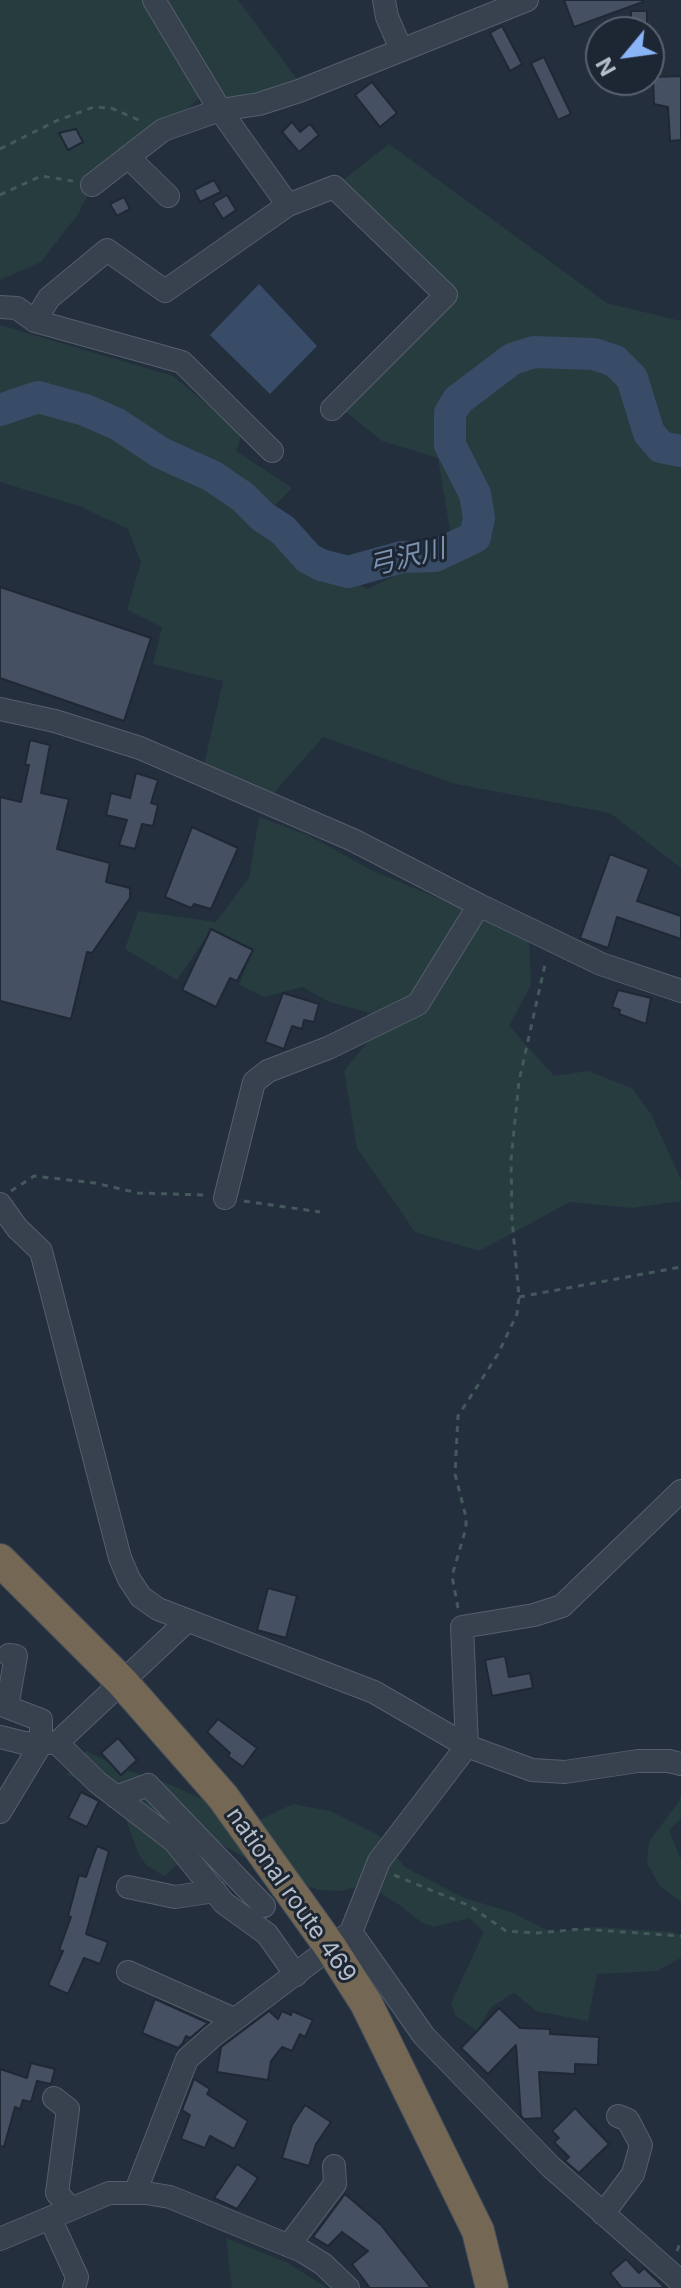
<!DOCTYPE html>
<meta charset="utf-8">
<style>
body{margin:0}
#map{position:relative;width:681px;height:2288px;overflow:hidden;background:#242f3e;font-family:Inter,sans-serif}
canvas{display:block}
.north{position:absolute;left:585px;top:16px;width:80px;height:80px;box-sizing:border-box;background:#1d2633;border:2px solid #59626f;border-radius:50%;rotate:241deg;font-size:22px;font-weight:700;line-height:32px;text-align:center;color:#b4bcc9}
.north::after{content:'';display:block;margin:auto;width:28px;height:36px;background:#8ab4f8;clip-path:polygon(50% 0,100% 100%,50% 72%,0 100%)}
</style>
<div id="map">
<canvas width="681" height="2288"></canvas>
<div class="north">N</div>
</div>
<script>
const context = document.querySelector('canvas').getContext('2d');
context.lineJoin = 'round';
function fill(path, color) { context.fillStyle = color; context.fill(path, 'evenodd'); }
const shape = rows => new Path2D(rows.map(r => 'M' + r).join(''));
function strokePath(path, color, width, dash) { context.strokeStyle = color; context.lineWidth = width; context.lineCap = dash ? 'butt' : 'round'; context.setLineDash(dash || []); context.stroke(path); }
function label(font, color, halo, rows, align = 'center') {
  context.font = font + ' Inter,"Noto Sans JP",sans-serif'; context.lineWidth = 6; context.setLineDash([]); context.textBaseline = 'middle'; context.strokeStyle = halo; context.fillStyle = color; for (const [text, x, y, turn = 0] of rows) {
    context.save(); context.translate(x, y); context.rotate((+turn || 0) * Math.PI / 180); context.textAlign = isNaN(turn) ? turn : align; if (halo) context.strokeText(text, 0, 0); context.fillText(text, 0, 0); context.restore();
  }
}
fill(shape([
 [0,0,238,0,300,83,237,96,198,99,163,130,93,185,78,214,41,262,0,280],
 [389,144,607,303,681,321,681,868,610,813,456,784,323,737,273,794,204,765,223,681,153,664,162,627,127,610,141,562,128,529,79,506,0,482,0,325,173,376,242,433,236,451,292,488,263,518,367,589,453,549,438,458,382,441,345,411,448,298,334,187],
 [259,817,308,835,371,870,529,936,531,985,509,1026,554,1076,588,1071,632,1088,651,1114,681,1180,681,1201,632,1208,570,1202,479,1251,415,1232,357,1148,344,1071,375,1033,373,1014,330,1002,302,987,265,997,239,985,253,950,212,929,177,980,125,949,138,911,216,922,249,878],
 [86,1751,126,1770,159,1780,255,1822,293,1804,330,1811,378,1835,405,1867,464,1898,511,1912,551,1932,596,1927,674,1932,681,1937,681,1958,657,1971,597,1974,588,2021,536,2011,514,1993,491,2007,477,2031,456,2016,451,2003,484,1932,469,1918,434,1927,421,1922,398,1904,367,1885,340,1891,318,1890,253,1862,219,1843,200,1846,164,1876,147,1866,138,1853,125,1817,105,1788,67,1775],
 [681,1794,681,1818,669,1831,681,1859,681,1902,659,1885,647,1863,649,1842,679,1801],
 [226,2238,288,2263,327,2288,232,2288]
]), '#263c3f');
fill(shape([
 [259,284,317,346,270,394,210,335]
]), '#394c67');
strokePath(shape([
 [0,410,38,397,85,410,117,424,161,453,212,476,243,497,263,517,283,530,308,558,321,565,348,572,402,557,435,556,475,537,479,518,475,494,450,445,450,413,458,400,512,359,534,352,594,354,615,361,632,378,649,433,661,447,681,451]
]), '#394c67', 32);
const building = shape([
 [564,0,642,0,643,2,574,27,564,0],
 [631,11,647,11,647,32,631,32,631,11],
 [502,26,522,64,510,71,490,33,502,26],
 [544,57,571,114,558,120,531,63,544,57],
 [681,76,681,140,670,141,668,107,654,104,653,77,681,76],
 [372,82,397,113,380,127,355,95,372,82],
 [292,122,300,132,310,124,319,135,299,152,282,132,292,122],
 [76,129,83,142,68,150,59,133,76,129],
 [214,180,221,192,200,202,194,190,214,180],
 [227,195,236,210,223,219,213,203,227,195],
 [124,197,130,209,117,216,110,204,124,197],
 [0,587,151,638,124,721,0,678,0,587],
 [30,740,50,745,41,793,69,799,57,849,110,863,106,882,130,888,130,898,92,953,87,952,71,1019,0,1001,0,797,21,802,29,765,25,765,30,740],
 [136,773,158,780,151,803,158,805,153,826,142,824,135,849,119,845,127,820,106,815,111,793,130,798,136,773],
 [192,827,238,848,211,909,194,904,191,908,165,897,192,827],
 [610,854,649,869,637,901,681,916,681,939,617,917,608,948,580,938,610,854],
 [211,929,253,950,237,981,230,978,216,1007,182,990,211,929],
 [618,990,651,998,646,1024,619,1014,620,1010,612,1007,618,990],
 [283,993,319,1004,314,1022,304,1020,302,1029,292,1026,284,1049,265,1042,283,993],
 [268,1588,297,1596,286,1638,257,1630,268,1588],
 [505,1656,509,1677,530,1673,533,1688,492,1696,485,1660,505,1656],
 [218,1719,257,1748,243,1767,228,1756,230,1753,207,1732,218,1719],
 [118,1738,137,1760,121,1775,101,1753,118,1738],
 [81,1792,99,1801,87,1827,68,1818,81,1792],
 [97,1846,109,1851,86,1934,108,1942,100,1964,84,1958,68,1994,48,1985,63,1951,59,1950,71,1917,68,1916,79,1875,86,1877,97,1846],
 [155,1999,208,2023,190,2038,186,2036,183,2043,178,2048,142,2033,155,1999],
 [499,2008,520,2028,550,2029,550,2034,599,2037,598,2065,575,2064,575,2074,539,2072,542,2118,524,2119,521,2116,516,2045,488,2074,461,2048,499,2008],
 [269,2011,278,2019,282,2011,291,2015,292,2011,313,2020,305,2037,300,2034,292,2051,282,2047,271,2061,268,2080,217,2072,221,2047,269,2011],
 [31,2063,55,2069,51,2084,37,2081,31,2102,23,2100,20,2109,15,2107,4,2147,0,2146,0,2069,27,2078,31,2063],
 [194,2079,210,2089,207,2094,248,2121,234,2149,210,2136,205,2148,181,2139,190,2115,182,2110,194,2079],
 [305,2105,331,2122,316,2144,309,2166,282,2158,292,2125,305,2105],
 [575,2108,609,2144,579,2173,565,2161,569,2157,554,2142,559,2138,552,2131,575,2108],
 [237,2164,258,2178,237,2209,214,2198,237,2164],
 [345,2194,381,2225,431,2288,370,2288,352,2264,368,2251,342,2232,328,2246,313,2237,345,2194],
 [626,2259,639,2273,644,2268,665,2288,622,2288,610,2273,626,2259]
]);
fill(building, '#455162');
strokePath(building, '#1f2835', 2);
const minor = shape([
 [154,0,220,110,288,205],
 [384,0,387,17,401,49],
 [128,157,168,196],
 [92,185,163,130,220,110,259,104,299,91,527,0],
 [0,307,17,308,35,321],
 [272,451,182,362,35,321,49,298,107,250,165,291,288,205,334,187,446,295,332,409],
 [0,709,55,721,140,748,353,840,479,905,601,964,681,991],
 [225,1198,254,1082,268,1071,328,1048,418,1004,479,905],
 [0,1204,17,1228,41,1251,120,1558,129,1579,141,1597,158,1609,374,1692,467,1746,532,1770,565,1772,638,1761,669,1761,681,1764],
 [0,1737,24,1743,57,1743,97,1782,174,1841,224,1903,267,1934,296,1975],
 [57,1743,187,1621],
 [116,1797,148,1785,264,1906],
 [0,1812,41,1744,41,1720,7,1707,16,1656,9,1655],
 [128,1887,175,1897,215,1891],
 [351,1932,424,2036,551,2167,681,2282],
 [128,1972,234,2019],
 [54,2098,68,2109,57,2193,71,2209],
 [135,2193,187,2059,213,2036,351,1932,379,1861,467,1746,462,1627,534,1615,562,1606,681,1491],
 [603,2214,633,2174,641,2145,628,2120,618,2116],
 [50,2218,77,2277,74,2288],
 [0,2239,109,2193,146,2193,170,2197,302,2251,323,2264,348,2288],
 [289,2245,335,2184,334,2166]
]);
const highway = shape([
 [0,1560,122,1682,223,1797,331,1948,366,2003,478,2231,492,2288]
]);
strokePath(minor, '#565f6c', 24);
strokePath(highway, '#434c59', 34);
strokePath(shape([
 [0,149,56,121,94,107,111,108,141,121],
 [0,195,41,176,73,181],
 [11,1191,34,1176,95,1183,138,1193,206,1195],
 [244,1201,320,1212],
 [519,1297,681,1267],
 [458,1608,452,1576,466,1528,466,1517,455,1474,458,1416,498,1354,517,1314,519,1297,512,1219,511,1160,519,1081,546,960],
 [394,1875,470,1906,506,1931,537,1933,581,1929,681,1936],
 [677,2251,681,2241]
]), '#44595c', 3, [6, 6]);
strokePath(minor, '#38414e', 22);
strokePath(highway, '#746855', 32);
label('24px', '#b4bcc9', '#1d2633', [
 ["national route 469",291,1895,55]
]);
label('italic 26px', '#7c92b1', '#1d2633', [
 ["弓沢川",407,558,-14]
]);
</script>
